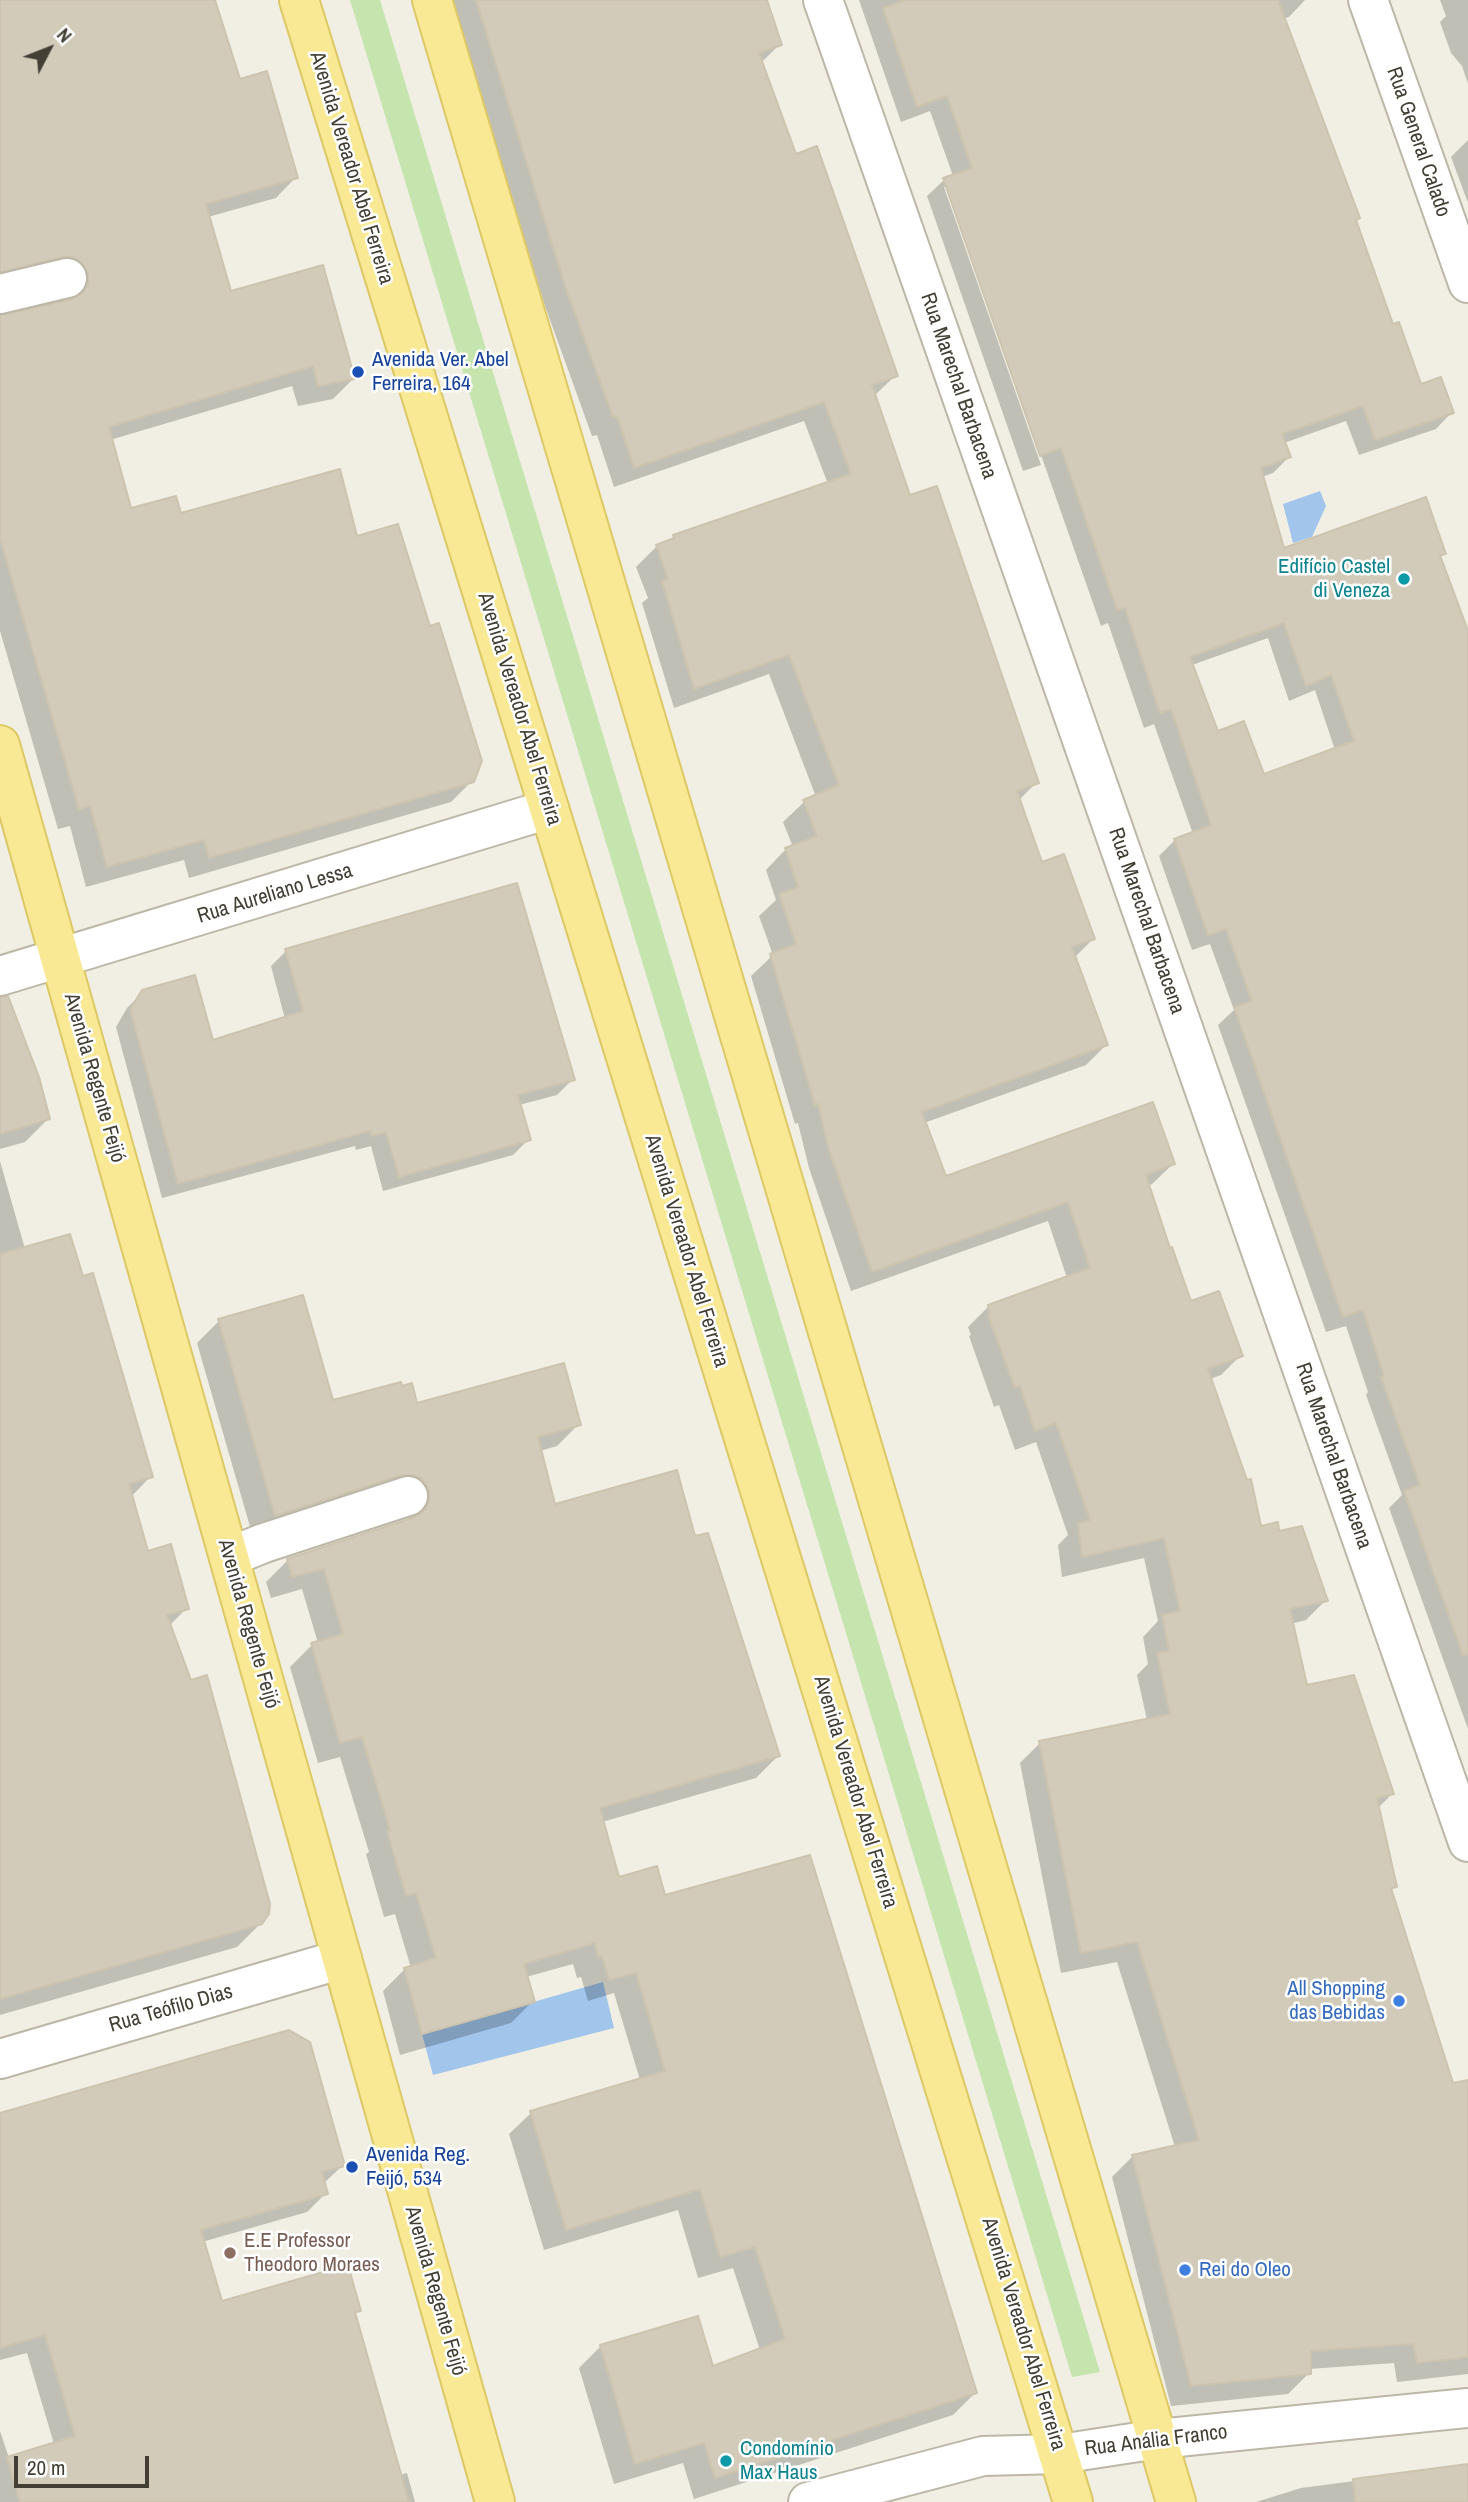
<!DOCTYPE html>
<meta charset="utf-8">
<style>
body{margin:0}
#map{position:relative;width:1468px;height:2502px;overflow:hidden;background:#f1efe4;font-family:"Archivo Narrow",sans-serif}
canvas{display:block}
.north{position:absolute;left:14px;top:14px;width:70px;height:70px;-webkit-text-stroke:5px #fff;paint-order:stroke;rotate:48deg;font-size:19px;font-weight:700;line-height:28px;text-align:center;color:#433f34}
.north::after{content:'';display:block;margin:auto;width:24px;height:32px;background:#433f34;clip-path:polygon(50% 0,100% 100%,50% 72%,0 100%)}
.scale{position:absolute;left:14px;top:2456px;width:135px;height:32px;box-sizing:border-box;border:4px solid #433f34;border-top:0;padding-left:9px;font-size:21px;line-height:24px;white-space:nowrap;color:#433f34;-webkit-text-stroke:5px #fff;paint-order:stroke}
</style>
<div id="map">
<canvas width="1468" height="2502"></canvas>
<div class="north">N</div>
<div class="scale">20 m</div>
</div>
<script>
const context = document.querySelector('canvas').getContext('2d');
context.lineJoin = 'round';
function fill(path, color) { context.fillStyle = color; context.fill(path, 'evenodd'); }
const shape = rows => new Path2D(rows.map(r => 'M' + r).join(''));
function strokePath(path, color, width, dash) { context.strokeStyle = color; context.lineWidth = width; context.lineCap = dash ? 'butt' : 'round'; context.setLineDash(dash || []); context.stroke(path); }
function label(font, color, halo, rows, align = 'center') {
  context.font = font + ' "Archivo Narrow",sans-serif'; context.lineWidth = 5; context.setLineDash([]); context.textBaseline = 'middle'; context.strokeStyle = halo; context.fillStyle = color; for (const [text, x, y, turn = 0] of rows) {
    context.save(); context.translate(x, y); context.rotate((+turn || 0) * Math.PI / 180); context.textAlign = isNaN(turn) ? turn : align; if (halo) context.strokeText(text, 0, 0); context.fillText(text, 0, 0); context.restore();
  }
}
fill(shape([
 [350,0,380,0,1100,2372,1072,2377]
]), '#c5e4ae');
fill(shape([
 [1320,491,1326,506,1312,537,1293,543,1283,504],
 [603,1982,614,2028,433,2075,422,2034]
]), '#a2c5ec');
fill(shape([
 [0,0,213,0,238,81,296,177,276,198,208,217,229,293,354,378,333,399,298,406,292,386,110,440,130,510,356,538,472,781,451,802,189,878,184,860,86,887,70,826,58,829,0,631,0,317,68,302,69,295,0,286],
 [449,0,764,0,780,44,761,63,795,156,896,375,874,396,909,497,1037,782,1018,801,1041,864,1093,939,1074,958,1106,1045,1086,1065,924,1123,945,1178,1173,1164,1152,1184,1148,1186,1190,1303,1241,1355,1221,1375,1210,1379,1260,1528,1278,1533,1326,1600,1306,1620,1291,1624,1305,1687,1392,1794,1378,1808,1395,1887,1390,1891,1452,2085,1468,2082,1468,2374,1397,2382,1394,2363,1309,2369,1309,2373,1288,2394,1171,2406,1112,2177,1132,2157,1175,2147,1117,1962,1061,1973,1020,1763,1040,1743,1147,1720,1137,1675,1148,1664,1143,1637,1158,1621,1144,1558,1062,1577,1058,1545,1068,1535,1036,1442,1015,1450,999,1405,994,1407,969,1336,971,1335,968,1327,989,1306,1067,1278,1048,1221,851,1291,809,1168,798,1123,795,1124,751,976,773,955,759,916,776,900,766,870,786,849,793,847,783,822,804,802,816,797,769,674,674,708,642,603,648,598,636,567,656,547,668,543,674,536,828,484,804,421,614,487,597,435,592,436,545,306],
 [859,0,1305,0,1289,17,1283,19,1392,326,1420,386,1452,412,1436,429,1359,455,1346,421,1284,443,1289,457,1273,473,1262,477,1283,550,1444,553,1439,558,1466,630,1468,629,1468,1729,1389,1508,1402,1495,1366,1395,1368,1392,1346,1326,1326,1332,1218,1025,1234,1010,1210,944,1192,950,1159,856,1175,840,1193,834,1154,724,1144,728,1108,623,1101,626,947,187,944,187,1041,465,1023,471,927,196,944,180,953,176,930,111,901,122],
 [1268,638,1289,701,1315,690,1335,750,1263,776,1216,733,1192,665],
 [1440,0,1468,0,1468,84,1462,66,1451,53,1440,22,1446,16],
 [1468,140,1468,203,1451,157],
 [286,951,573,1079,557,1095,519,1105,529,1139,513,1155,383,1191,371,1146,356,1150,355,1146,162,1198,116,1027,127,1008,143,992,212,1042,285,1019,271,966],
 [0,1041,48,1119,25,1142,0,1149],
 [0,1161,25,1249,151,1476,131,1497,147,1553,187,1608,169,1626,261,1923,237,1947,0,2015],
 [219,1321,331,1403,415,1405,579,1424,557,1446,540,1451,554,1506,694,1538,778,1756,756,1778,602,1822,617,1879,664,1898,975,2393,953,2415,694,2499,683,2463,614,2484,579,2368,601,2346,712,2368,760,2350,733,2268,698,2278,678,2210,544,2250,509,2134,531,2113,640,2080,614,1993,588,2001,581,1977,577,1978,573,1964,526,1977,533,2001,511,2023,400,2055,383,1991,405,1969,411,1968,395,1914,384,1917,366,1854,369,1852,340,1757,318,1763,290,1667,312,1645,318,1643,302,1589,271,1598,266,1582,288,1560,408,1521,407,1511,253,1537,197,1343],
 [0,2115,343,2165,323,2184,326,2193,307,2212,202,2242,220,2304,359,2310,354,2315,400,2475,407,2473,415,2502,0,2502,0,2431,9,2458,54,2444,27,2353,0,2360],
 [1468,2466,1468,2502,1256,2502,1301,2488]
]), '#0003');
const building = shape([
 [0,0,215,0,240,79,267,71,298,178,206,204,231,291,323,265,355,379,318,386,313,366,109,427,131,508,176,496,181,513,340,469,357,536,398,524,430,626,439,623,482,761,474,782,209,858,204,840,107,867,90,806,79,809,0,539,0,315,73,299,82,293,88,285,88,274,82,263,73,257,63,257,0,272,0,0],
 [476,0,767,0,782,45,759,53,796,154,817,146,898,376,872,385,910,495,937,486,1039,783,1017,791,1042,862,1064,854,1095,939,1072,947,1108,1045,922,1112,946,1176,1153,1102,1175,1164,1146,1175,1170,1248,1172,1247,1191,1301,1219,1291,1243,1356,1208,1369,1247,1480,1251,1479,1261,1526,1278,1522,1279,1531,1302,1526,1328,1601,1290,1609,1307,1685,1354,1675,1394,1794,1377,1798,1397,1887,1391,1888,1453,2083,1468,2080,1468,2357,1417,2363,1413,2344,1311,2351,1311,2374,1191,2386,1132,2155,1199,2140,1137,1942,1081,1953,1039,1741,1170,1714,1157,1653,1169,1651,1162,1615,1180,1611,1164,1538,1082,1557,1078,1523,1090,1520,1056,1423,1035,1431,1020,1386,1015,1388,988,1315,990,1314,988,1305,1090,1268,1068,1202,872,1272,828,1147,818,1104,815,1105,770,954,796,944,779,894,798,887,785,848,817,836,803,800,839,785,789,655,694,689,662,581,668,579,656,545,674,538,673,535,851,474,824,402,634,468,617,416,613,417,565,286,476,0],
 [906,0,1278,0,1360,218,1356,220,1393,324,1399,322,1421,384,1441,377,1454,413,1375,440,1363,406,1282,434,1291,457,1261,468,1284,548,1426,497,1446,554,1440,555,1468,631,1468,1654,1463,1655,1404,1491,1420,1485,1381,1377,1384,1376,1363,1310,1343,1317,1234,1007,1252,1001,1226,929,1208,935,1174,839,1211,825,1171,709,1160,713,1125,608,1117,610,1061,448,1040,456,943,178,972,168,947,96,917,107,883,8,906,0],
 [1284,623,1306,686,1331,675,1354,741,1264,774,1244,721,1218,731,1190,657,1284,623],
 [517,883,575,1080,518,1095,531,1140,399,1177,386,1132,372,1136,370,1131,178,1184,130,1010,142,990,195,975,213,1040,303,1011,285,949,517,883],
 [8,996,39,1077,50,1119,0,1134,0,997,8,996],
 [70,1234,83,1276,93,1273,153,1477,129,1484,148,1551,171,1544,189,1609,167,1615,191,1680,207,1675,270,1904,269,1914,262,1924,0,1999,0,1254,70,1234],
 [303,1295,333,1400,401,1382,402,1386,412,1383,417,1403,564,1363,581,1425,538,1437,555,1504,677,1470,695,1536,708,1533,780,1756,600,1808,619,1877,657,1866,665,1895,810,1855,977,2393,715,2478,704,2443,635,2464,600,2345,698,2316,713,2366,785,2339,755,2247,720,2257,700,2189,566,2230,530,2111,665,2071,636,1973,609,1980,602,1956,598,1957,595,1943,524,1964,535,2002,422,2034,404,1968,436,1958,416,1893,406,1896,387,1831,390,1830,362,1737,340,1743,311,1643,343,1634,324,1569,292,1577,287,1559,415,1517,425,1510,429,1501,429,1490,422,1479,412,1475,402,1475,275,1516,218,1319,303,1295],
 [289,2030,310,2042,345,2166,322,2172,328,2194,201,2230,222,2301,348,2265,361,2311,355,2312,409,2502,20,2502,7,2457,75,2436,45,2335,0,2348,0,2113,289,2030],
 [1468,2464,1468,2502,1355,2502,1353,2479,1468,2464]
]);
fill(building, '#d2cbba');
strokePath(building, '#ccc4ae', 2);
const minor = shape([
 [823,0,1468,1842],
 [1368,0,1468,283],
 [0,294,67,278],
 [0,976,549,809],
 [229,1557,264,1543,408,1496],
 [0,2059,342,1959],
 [808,2502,983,2456,1060,2454,1158,2439,1468,2408]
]);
const major = shape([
 [299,0,1073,2502],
 [432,0,1176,2502],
 [0,745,495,2502]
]);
strokePath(minor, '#bcb7a7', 42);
strokePath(major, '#ddc866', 42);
strokePath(minor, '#fff', 38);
strokePath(major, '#f9e995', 38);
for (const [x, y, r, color] of [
 [358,372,7,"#1a4fb4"],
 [1404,579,7,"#0f9aa8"],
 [1399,2001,7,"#3f7fe0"],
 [352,2167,7,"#1a4fb4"],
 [230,2253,7,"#8d6e63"],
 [1185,2270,7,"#3f7fe0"],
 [726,2461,7,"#0f9aa8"]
]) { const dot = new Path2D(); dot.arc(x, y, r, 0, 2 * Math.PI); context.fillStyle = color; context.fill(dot); strokePath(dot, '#fff', 2.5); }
label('21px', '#433f34', '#fff', [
 ["Rua General Calado",1418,142,71],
 ["Avenida Vereador Abel Ferreira",351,168,73],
 ["Rua Marechal Barbacena",958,386,71],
 ["Avenida Vereador Abel Ferreira",519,709,73],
 ["Rua Aureliano Lessa",275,894,-17],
 ["Rua Marechal Barbacena",1146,921,71],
 ["Avenida Regente Feijó",94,1078,74],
 ["Avenida Vereador Abel Ferreira",686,1251,73],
 ["Rua Marechal Barbacena",1333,1456,71],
 ["Avenida Regente Feijó",248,1624,74],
 ["Avenida Vereador Abel Ferreira",855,1792,73],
 ["Rua Teófilo Dias",171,2009,-16],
 ["Avenida Regente Feijó",435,2291,74],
 ["Avenida Vereador Abel Ferreira",1023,2334,73],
 ["Rua Anália Franco",1156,2441,-7]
]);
label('21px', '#164399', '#fff', [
 ["Avenida Ver. Abel",372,360],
 ["Ferreira, 164",372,384],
 ["Avenida Reg.",366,2155],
 ["Feijó, 534",366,2179]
], 'left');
label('21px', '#0d838f', '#fff', [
 ["Edifício Castel",1390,567],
 ["di Veneza",1390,591],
 ["Condomínio",740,2449,"left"],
 ["Max Haus",740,2473,"left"]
], 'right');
label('21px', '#366cbe', '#fff', [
 ["All Shopping",1385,1989],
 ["das Bebidas",1385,2013],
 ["Rei do Oleo",1199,2270,"left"]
], 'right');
label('21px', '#785e54', '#fff', [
 ["E.E Professor",244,2241],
 ["Theodoro Moraes",244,2265]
], 'left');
</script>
